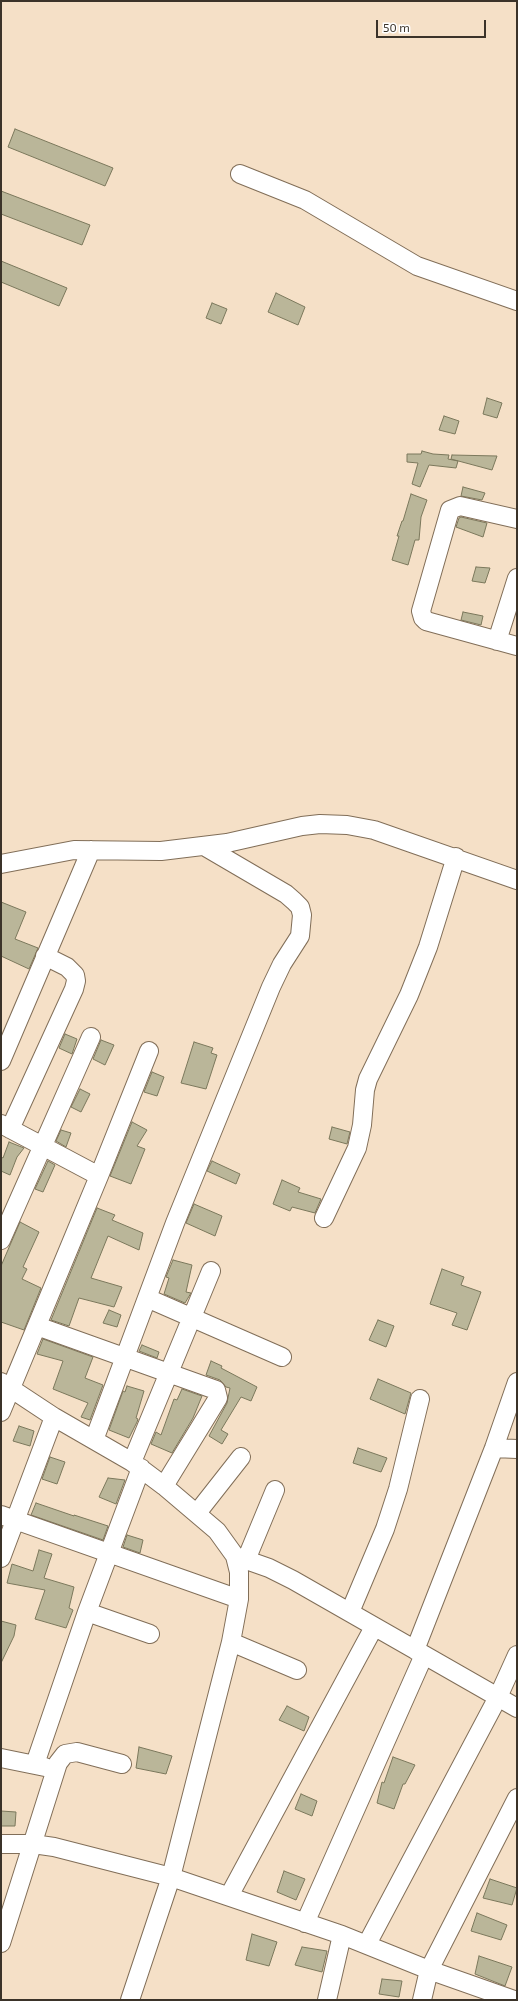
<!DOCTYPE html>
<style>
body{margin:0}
#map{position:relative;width:518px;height:2001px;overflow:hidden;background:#f5e0c7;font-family:"Exo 2",sans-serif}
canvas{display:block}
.frame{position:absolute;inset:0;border:2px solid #3b3329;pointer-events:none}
.scale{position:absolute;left:376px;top:20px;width:110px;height:18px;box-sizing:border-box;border:2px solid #3b3329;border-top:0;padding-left:5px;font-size:12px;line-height:14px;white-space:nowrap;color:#3b3329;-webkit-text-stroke:3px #fff;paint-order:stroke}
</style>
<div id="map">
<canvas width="518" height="2001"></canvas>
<div class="frame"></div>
<div class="scale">50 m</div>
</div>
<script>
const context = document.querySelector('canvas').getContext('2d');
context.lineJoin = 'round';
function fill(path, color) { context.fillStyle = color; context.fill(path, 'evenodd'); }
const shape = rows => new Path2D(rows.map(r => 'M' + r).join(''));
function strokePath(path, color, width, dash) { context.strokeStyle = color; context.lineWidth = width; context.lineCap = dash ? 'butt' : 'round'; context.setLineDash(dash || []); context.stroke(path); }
const building = shape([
 [15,129,113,168,105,186,8,147,15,129],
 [1,191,90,225,82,245,1,214,1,191],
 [1,261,67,288,59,306,1,282,1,261],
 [276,293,305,307,298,325,268,312,276,293],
 [212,303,227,309,221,324,206,318,212,303],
 [487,398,502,403,497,418,483,414,487,398],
 [444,416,459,421,455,434,439,430,444,416],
 [422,451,433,454,449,455,448,459,458,461,456,468,429,465,420,487,412,484,418,463,407,462,407,454,421,454,422,451],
 [452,455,497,456,492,470,451,459,452,455],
 [463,487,485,493,482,500,461,496,463,487],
 [411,494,427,500,421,517,419,540,415,540,408,565,392,560,399,536,397,536,402,521,403,521,411,494],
 [461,517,487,523,483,537,456,527,459,518,461,517],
 [476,567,490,568,485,583,472,581,476,567],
 [463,612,483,616,481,625,461,620,463,612],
 [1,902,26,912,15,939,38,948,29,969,1,956,1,902],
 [65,1034,77,1039,72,1054,59,1048,65,1034],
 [101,1040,114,1045,105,1065,93,1059,101,1040],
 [194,1042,213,1048,211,1053,217,1055,206,1089,181,1083,194,1042],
 [152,1072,164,1077,157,1096,144,1092,152,1072],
 [80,1089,90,1094,81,1112,71,1107,80,1089],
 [132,1122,147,1130,137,1146,145,1149,131,1184,110,1176,132,1122],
 [332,1127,350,1132,347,1144,329,1139,332,1127],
 [61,1130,71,1133,66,1147,56,1141,61,1130],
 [9,1142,24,1148,17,1157,10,1175,1,1171,1,1157,3,1158,9,1142],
 [48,1161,55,1165,43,1192,35,1189,48,1161],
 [212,1161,240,1174,236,1184,207,1171,212,1161],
 [282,1180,300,1188,298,1192,321,1199,315,1213,292,1207,290,1211,273,1204,282,1180],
 [194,1204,222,1216,215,1236,186,1223,194,1204],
 [97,1208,115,1215,112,1220,143,1233,139,1250,108,1236,91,1278,122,1287,114,1307,79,1298,69,1326,51,1320,97,1208],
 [20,1222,39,1232,23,1267,27,1269,22,1279,41,1288,24,1330,1,1322,1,1266,20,1222],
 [173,1260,192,1265,186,1292,191,1293,185,1303,164,1294,169,1278,166,1277,173,1260],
 [442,1269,464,1277,461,1285,481,1292,467,1330,452,1325,457,1313,430,1304,442,1269],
 [109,1310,121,1315,117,1327,103,1323,109,1310],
 [378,1320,394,1326,386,1347,369,1340,378,1320],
 [43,1339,93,1357,85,1378,103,1385,90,1420,81,1417,88,1403,53,1389,63,1361,37,1354,43,1339],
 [142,1345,159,1352,157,1358,139,1351,142,1345],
 [211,1361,222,1366,221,1368,257,1387,251,1401,241,1397,221,1430,228,1434,222,1444,209,1436,227,1403,230,1388,226,1387,220,1380,206,1375,211,1361],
 [378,1379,411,1393,405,1414,370,1399,378,1379],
 [127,1386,144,1391,136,1418,138,1419,137,1422,129,1438,109,1430,123,1391,125,1392,127,1386],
 [182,1389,202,1396,193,1418,172,1453,151,1444,156,1432,161,1435,174,1399,177,1400,182,1389],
 [19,1426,34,1431,30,1446,13,1441,19,1426],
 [358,1448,387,1458,381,1472,353,1463,358,1448],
 [50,1457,65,1462,57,1484,42,1479,50,1457],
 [108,1478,125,1480,116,1504,99,1497,108,1478],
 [36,1503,74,1516,74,1515,108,1526,103,1540,31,1515,36,1503],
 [127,1535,143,1540,140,1553,123,1547,127,1535],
 [39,1550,52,1554,44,1578,74,1587,69,1608,73,1610,66,1628,35,1619,45,1590,7,1583,12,1564,33,1571,39,1550],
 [1,1621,16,1625,14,1636,1,1663,1,1621],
 [287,1706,309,1717,304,1731,279,1720,287,1706],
 [139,1747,172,1756,166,1774,136,1768,139,1747],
 [393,1757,415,1765,405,1784,403,1784,394,1809,377,1803,382,1782,384,1783,393,1757],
 [301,1794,317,1801,312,1816,295,1809,301,1794],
 [1,1811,16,1812,15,1826,1,1826,1,1811],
 [284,1871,305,1879,296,1900,277,1892,284,1871],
 [490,1879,517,1888,512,1905,483,1898,490,1879],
 [477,1913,507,1925,501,1940,471,1931,477,1913],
 [252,1934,277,1942,269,1966,246,1960,252,1934],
 [302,1947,327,1951,322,1972,295,1965,302,1947],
 [479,1956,512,1967,505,1986,475,1974,479,1956],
 [382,1979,402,1981,399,1997,379,1994,382,1979]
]);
fill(building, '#bab699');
strokePath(building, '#7b785c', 1);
const minor = shape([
 [240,174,305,200,417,266,517,301],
 [517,519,460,506,450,510,421,611,423,618,426,621,517,646],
 [497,641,517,578],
 [1,864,74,850,161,851,227,843,302,826,320,824,347,825,374,830,517,880],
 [1,1061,91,850],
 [1,1124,99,1176],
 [10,1129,74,989,76,981,75,975,67,967,45,956],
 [324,1218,357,1148,362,1125,365,1090,368,1079,409,995,428,947,456,857],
 [1,1240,91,1037],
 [147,1298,282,1357],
 [37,1326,216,1390,218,1398,164,1486],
 [1,1382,54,1417,132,1462,164,1486,217,1531,235,1556,239,1572,239,1599,231,1642,171,1877,130,2000],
 [1,1412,99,1176,149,1051],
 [94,1440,175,1223,271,987,282,964,300,936,302,915,300,907,294,901,286,894,204,846],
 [494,1448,517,1449],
 [132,1462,211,1271],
 [197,1513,241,1457],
 [1,1515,239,1599],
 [235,1556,269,1568,293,1580,517,1708],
 [1,1558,54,1417],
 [246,1560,275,1490],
 [87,1612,150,1634],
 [350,1612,385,1529,398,1489,420,1399],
 [231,1642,297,1670],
 [415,1650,494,1448,517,1382],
 [1,1758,45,1767],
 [35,1764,87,1612,141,1468],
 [1,1844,33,1844,54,1847,171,1877,342,1935,429,1970,514,2000],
 [229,1896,374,1627],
 [305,1923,424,1655],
 [1,1943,58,1763,65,1754,77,1752,122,1764],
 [367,1944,498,1697,517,1655],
 [327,2000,342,1935],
 [422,2000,429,1970,517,1798]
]);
strokePath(minor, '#816e58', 20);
strokePath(minor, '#fff', 18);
</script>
